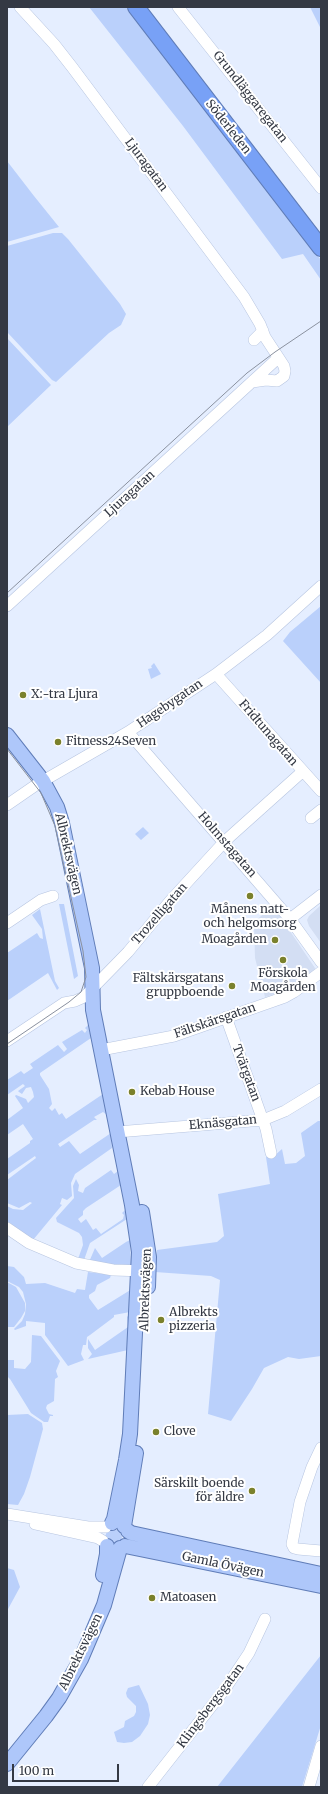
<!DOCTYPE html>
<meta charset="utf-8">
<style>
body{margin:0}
#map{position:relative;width:328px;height:1794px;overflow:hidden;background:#e5eeff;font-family:Merriweather,serif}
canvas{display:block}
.frame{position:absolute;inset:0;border:8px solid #343944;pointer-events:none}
.scale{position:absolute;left:12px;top:1764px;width:107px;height:18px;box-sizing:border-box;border:2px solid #343944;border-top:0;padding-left:5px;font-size:12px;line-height:14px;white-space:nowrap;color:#343944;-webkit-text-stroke:3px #fff;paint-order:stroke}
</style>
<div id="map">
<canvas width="328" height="1794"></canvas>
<div class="frame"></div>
<div class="scale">100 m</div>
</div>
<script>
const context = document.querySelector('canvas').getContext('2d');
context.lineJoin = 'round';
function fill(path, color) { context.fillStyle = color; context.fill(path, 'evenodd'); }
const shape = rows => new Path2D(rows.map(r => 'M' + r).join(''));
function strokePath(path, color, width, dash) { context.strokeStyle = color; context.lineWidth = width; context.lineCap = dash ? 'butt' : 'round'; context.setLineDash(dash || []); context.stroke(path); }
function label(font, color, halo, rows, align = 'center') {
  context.font = font + ' Merriweather,serif'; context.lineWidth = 4; context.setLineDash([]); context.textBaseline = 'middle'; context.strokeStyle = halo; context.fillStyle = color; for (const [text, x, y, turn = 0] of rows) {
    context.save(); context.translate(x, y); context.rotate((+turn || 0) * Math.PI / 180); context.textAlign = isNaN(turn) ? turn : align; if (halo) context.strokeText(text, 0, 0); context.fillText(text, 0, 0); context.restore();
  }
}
fill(shape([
 [321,905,321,943,309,926,307,920,309,916],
 [273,906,315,968,314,972,285,991,265,997,255,958,254,922]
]), '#d3def3');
fill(shape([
 [89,7,129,7,321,260,321,280,303,254,282,259,183,126],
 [310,7,321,7,321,29],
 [7,161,34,196,59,227,7,242],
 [53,233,62,233,68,239,120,304,126,314,121,325,109,333,56,382,52,380,7,332,7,246],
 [7,338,51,385,7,427],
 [321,606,321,683,283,641,290,632],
 [154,663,161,674,151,679,148,669,152,668,151,666],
 [143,827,149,833,141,840,135,834],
 [59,904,64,904,78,976,74,979],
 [40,909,55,981,59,988,57,990,48,973,7,1001,7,953,37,933,40,938,43,939,42,929,32,915],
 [88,1025,91,1038,40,1073,40,1075,49,1089,52,1104,49,1108,52,1111,55,1108,59,1115,62,1113,66,1119,103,1094,107,1115,103,1112,94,1117,97,1120,94,1120,58,1144,60,1147,69,1141,80,1154,111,1133,112,1148,75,1174,71,1183,72,1196,67,1200,62,1198,60,1204,62,1205,33,1240,7,1221,7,1206,13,1209,23,1210,32,1203,30,1202,19,1208,7,1203,7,1180,36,1158,35,1156,7,1175,7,1159,30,1143,30,1141,33,1139,23,1124,7,1135,7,1120,23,1108,15,1096,16,1095,26,1099,28,1103,34,1097,33,1092,31,1087,26,1088,22,1094,19,1092,18,1091,25,1086,23,1084,7,1095,7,1080,21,1071,24,1074,33,1068,30,1064,58,1045,64,1052,67,1049,62,1042,82,1030,85,1033,87,1030,85,1028],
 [318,1121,321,1121,321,1356,299,1359,288,1357,264,1368,252,1389,231,1421,208,1414,220,1280,211,1276,155,1272,157,1250,217,1242,224,1236,218,1194,270,1184,266,1157,274,1156,282,1149,285,1164,296,1163,305,1156,301,1133],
 [111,1170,114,1174,118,1171,121,1185,86,1208,83,1211,83,1215,78,1219,81,1223,86,1219,93,1230,96,1228,101,1234,123,1219,124,1215,122,1213,125,1210,127,1219,90,1243,84,1260,78,1259,83,1245,82,1237,79,1233,57,1222,56,1218,74,1198,73,1186,76,1179,79,1185,78,1191,83,1193,85,1188],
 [130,1240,131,1266,89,1262,95,1248,102,1258,126,1242],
 [7,1266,14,1267,24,1277,26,1284,45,1283,75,1293,77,1289,85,1290,88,1272,111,1275,110,1278,97,1285,95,1291,89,1295,89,1298,98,1310,132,1289,130,1312,114,1315,114,1317,90,1335,87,1337,86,1345,83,1345,81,1354,84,1360,68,1366,45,1335,45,1323,26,1321,26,1326,15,1330,14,1329,22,1321,25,1314,26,1304,23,1292,19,1287,7,1281],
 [7,1282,16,1287,25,1303,25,1311,21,1318,14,1327,7,1327],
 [129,1315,131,1316,128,1350,88,1359,92,1354,88,1348,88,1339,95,1350,128,1327,127,1317],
 [32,1335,41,1336,60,1361,56,1371,58,1377,55,1379,54,1401,47,1405,46,1408,49,1414,53,1415,53,1416,50,1416,48,1422,44,1422,31,1413,10,1379,7,1376,7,1360,14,1360,14,1368,25,1369,31,1362],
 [28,1414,42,1423,43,1429,30,1477,24,1494,18,1505,7,1504,7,1415],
 [115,1529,120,1532,122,1537,121,1542,113,1546,105,1537,107,1531],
 [7,1568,14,1570,20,1587,7,1611],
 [321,1655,321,1725,302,1787,217,1787],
 [139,1685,148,1704,150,1715,148,1724,140,1736,132,1742,124,1743,117,1742,114,1732,124,1727,125,1721,134,1716,136,1712,136,1706,127,1697,126,1693,128,1688]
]), '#bad0fb');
const minor = shape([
 [20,7,54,44,72,67,244,297,260,324,265,337,284,366,285,371,284,376,277,381,266,380,252,382],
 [178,7,321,188],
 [254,340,263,331],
 [7,606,278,358],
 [216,674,321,791],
 [128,732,290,919,321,962],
 [7,805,36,785,128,732,216,674,267,635,321,586],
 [311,818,321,810],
 [290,919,321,895],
 [7,923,41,900,53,896],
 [226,1017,266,1129,271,1153],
 [7,1041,64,1003,75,1001,84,997,128,952,170,901,225,841,302,772],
 [101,1050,174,1036,285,997,294,992,321,972],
 [117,1132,263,1120,285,1111,321,1089],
 [7,1228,29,1243,76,1263,113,1270,146,1271],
 [321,1448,312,1467,300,1502,292,1544,294,1548,298,1549,321,1551],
 [7,1514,88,1527,106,1527],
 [35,1524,98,1538,103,1541],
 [148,1787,225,1689,249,1653,265,1619],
 [309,1787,321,1746]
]);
const major = shape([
 [7,735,43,781,57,807,62,823,92,968,93,1010,132,1205,139,1252,130,1434,126,1460,114,1519,112,1523],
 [142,1212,149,1257,148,1287],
 [124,1526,136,1453],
 [128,1531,131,1533,321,1574],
 [125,1546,321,1586],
 [103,1575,107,1554,107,1546],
 [7,1764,46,1716,59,1698,81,1659,104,1605,120,1548]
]);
const highway = shape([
 [136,7,321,248]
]);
strokePath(minor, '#b7c5e0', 12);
strokePath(major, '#607db8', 16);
strokePath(highway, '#607db8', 18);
strokePath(minor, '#fff', 11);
strokePath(major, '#aec7fa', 14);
strokePath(highway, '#78a1f6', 16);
strokePath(shape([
 [7,593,247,373,275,352,321,321],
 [7,749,41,793,55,826,83,951,86,977,81,992,69,1002,7,1044]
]), '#8a919f', 1);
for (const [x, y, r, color] of [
 [23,695,4,"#7a812c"],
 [58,742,4,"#7a812c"],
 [250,896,4,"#7a812c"],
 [275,940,4,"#7a812c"],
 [283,960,4,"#7a812c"],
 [232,986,4,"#7a812c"],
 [132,1092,4,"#7a812c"],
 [161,1320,4,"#7a812c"],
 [156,1432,4,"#7a812c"],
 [252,1491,4,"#7a812c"],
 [152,1598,4,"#7a812c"]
]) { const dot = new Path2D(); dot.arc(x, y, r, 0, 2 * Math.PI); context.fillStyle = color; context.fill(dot); strokePath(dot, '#fff', 1.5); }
label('12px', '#343944', '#fff', [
 ["Grundläggaregatan",250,97,52],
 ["Söderleden",228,127,52],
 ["Ljuragatan",146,165,53],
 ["Ljuragatan",130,494,-42],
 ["Hagebygatan",170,704,-34],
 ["Fridtunagatan",268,733,49],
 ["Holmstagatan",227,845,49],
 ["Albrektsvägen",68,854,77],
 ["Trozelligatan",160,914,-49],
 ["Fältskärsgatan",215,1021,-19],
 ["Tvärgatan",246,1073,70],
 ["Eknäsgatan",223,1123,-5],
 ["Albrektsvägen",146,1290,-88],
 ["Gamla Övägen",223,1565,12],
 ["Albrektsvägen",81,1652,-64],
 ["Klingsbergsgatan",211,1706,-53]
]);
label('12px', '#343944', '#fff', [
 ["X:-tra Ljura",31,695],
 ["Fitness24Seven",66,742],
 ["Månens natt-",250,910,"center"],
 ["och helgomsorg",250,924,"center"],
 ["Moagården",267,940,"right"],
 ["Förskola",283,974,"center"],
 ["Moagården",283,988,"center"],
 ["Fältskärsgatans",224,979,"right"],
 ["gruppboende",224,993,"right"],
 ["Kebab House",140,1092],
 ["Albrekts",169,1313],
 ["pizzeria",169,1327],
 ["Clove",164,1432],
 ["Särskilt boende",244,1484,"right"],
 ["för äldre",244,1498,"right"],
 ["Matoasen",160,1598]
], 'left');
</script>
